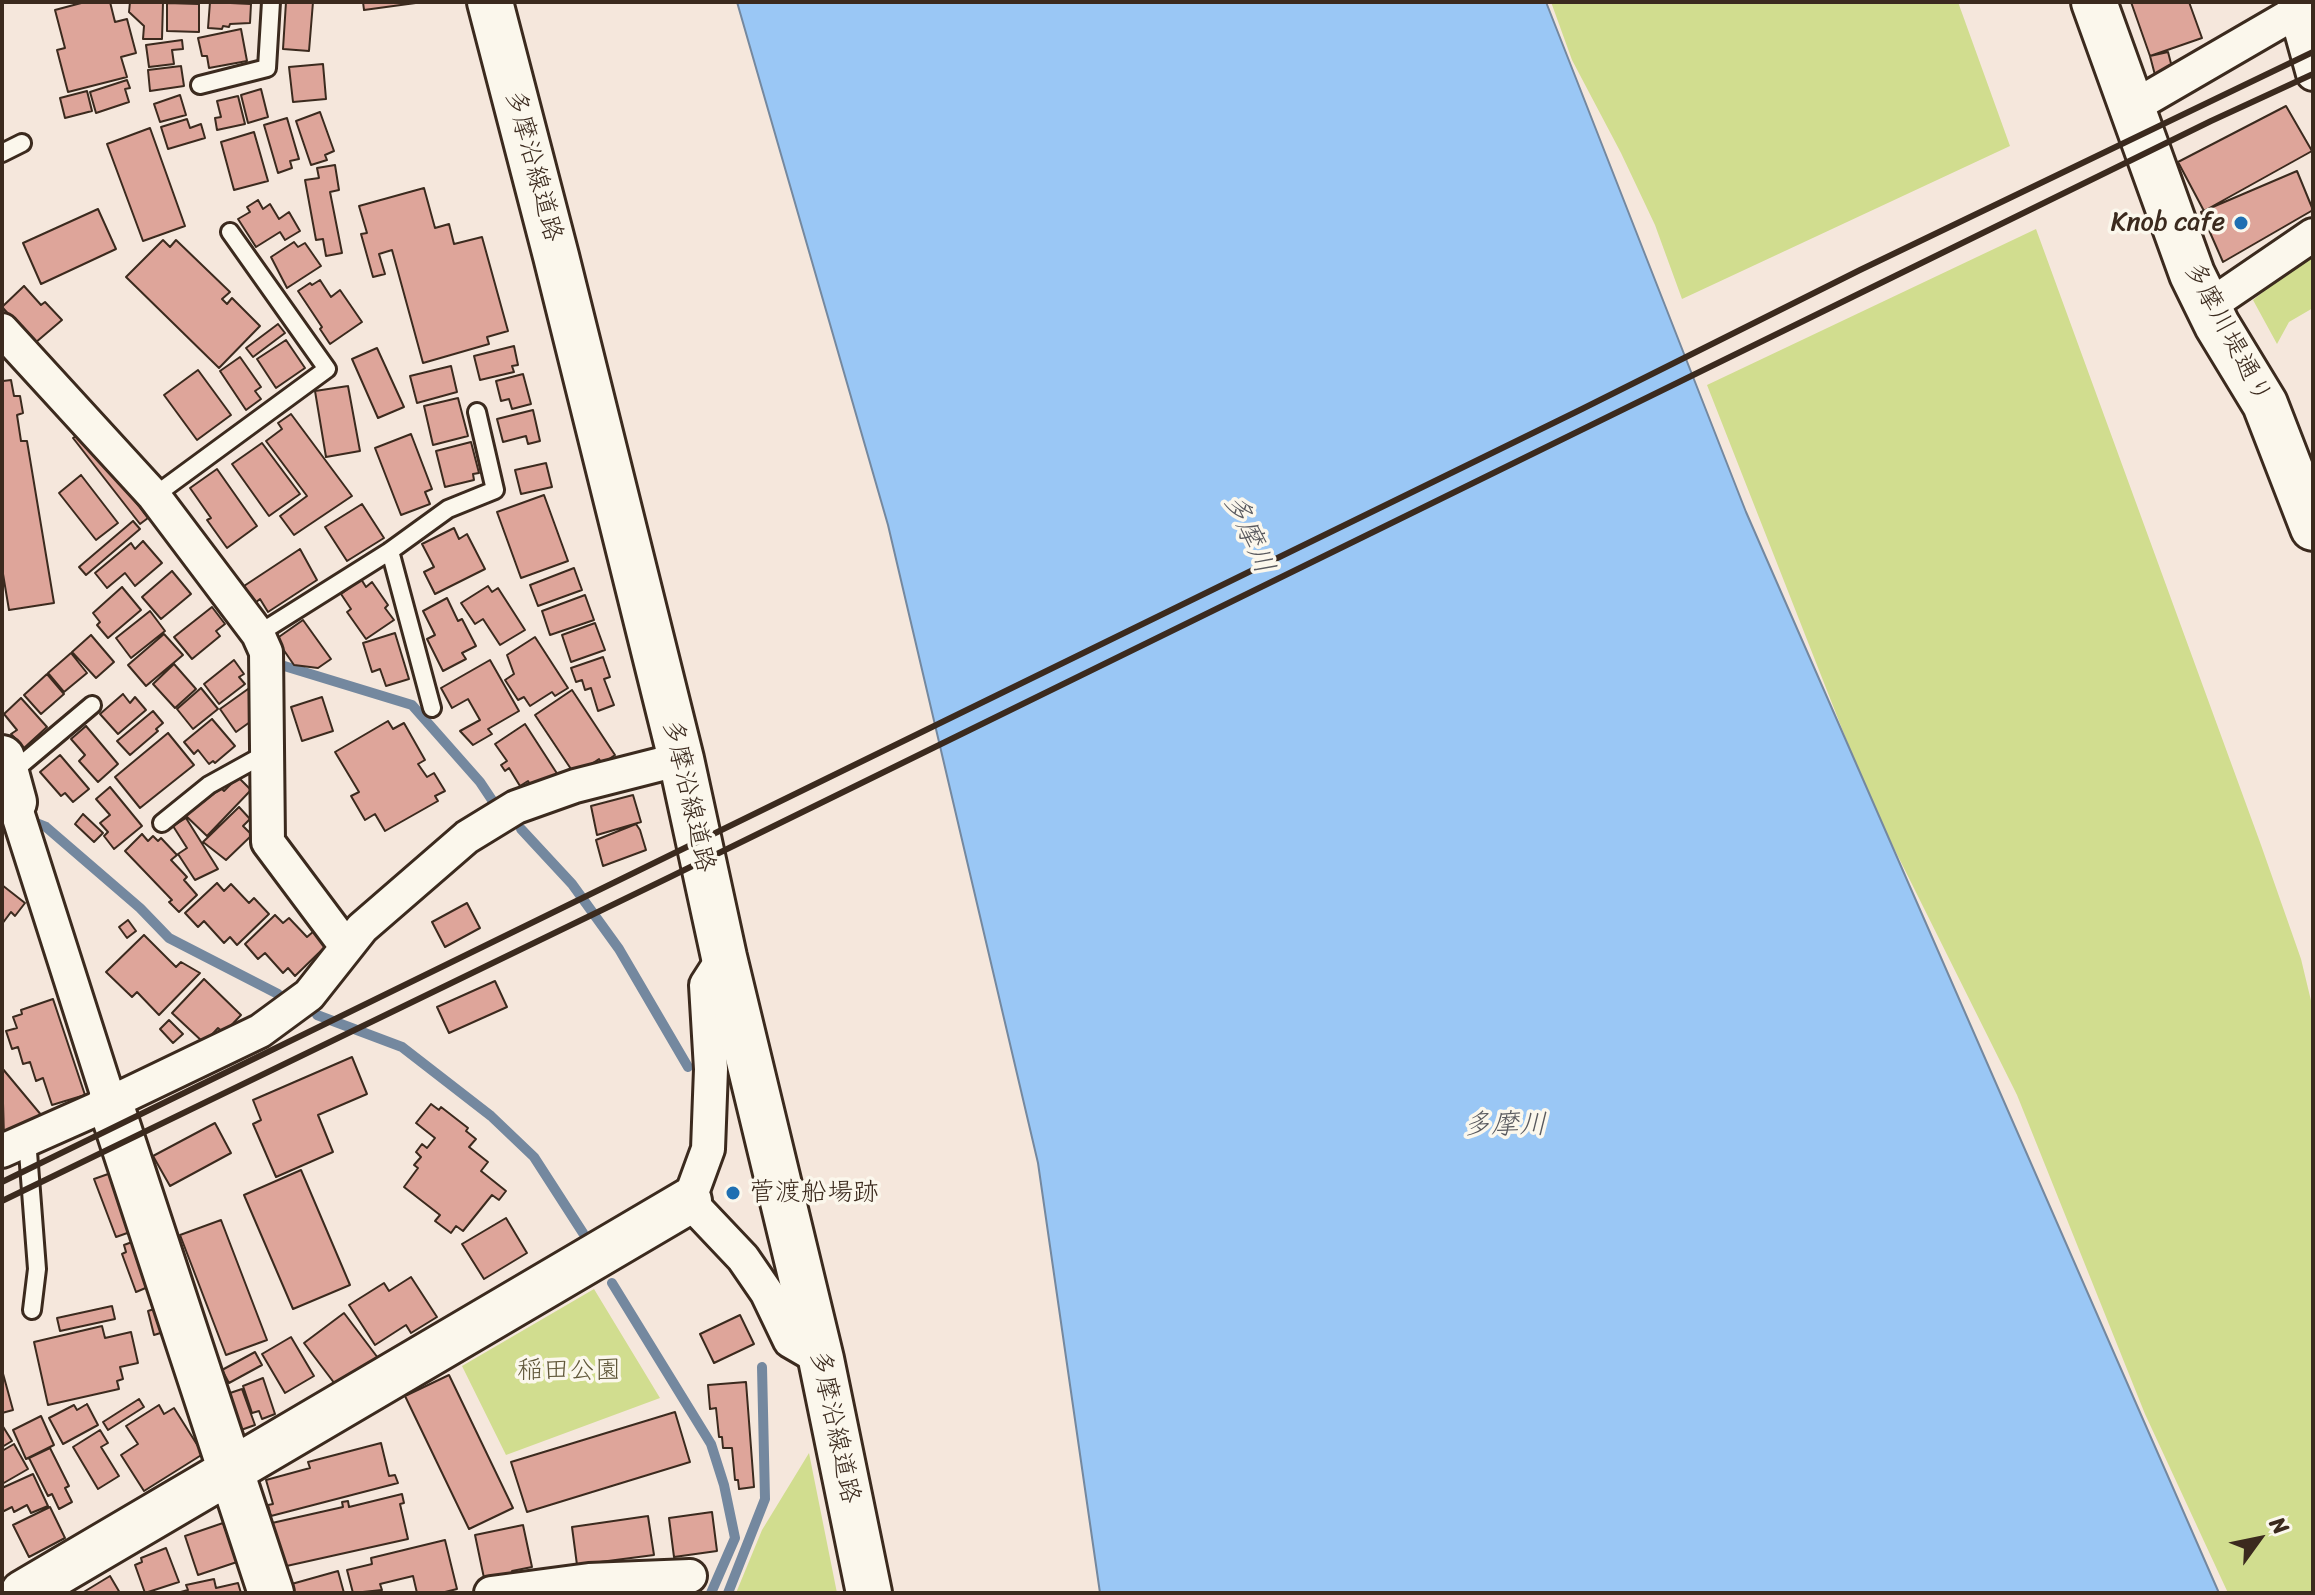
<!DOCTYPE html>
<meta charset="utf-8">
<style>
body{margin:0}
#map{position:relative;width:2315px;height:1595px;overflow:hidden;background:#f5e7dc;font-family:Sriracha,sans-serif}
canvas{display:block}
.frame{position:absolute;inset:0;border:4px solid #3b2a1e;pointer-events:none}
.north{position:absolute;left:2219px;top:1499px;width:80px;height:80px;-webkit-text-stroke:6px #fbf7ec;paint-order:stroke;rotate:57deg;font-size:22px;font-weight:700;line-height:32px;text-align:center;color:#3b2a1e}
.north::after{content:'';display:block;margin:auto;width:28px;height:36px;background:#3b2a1e;clip-path:polygon(50% 0,100% 100%,50% 72%,0 100%)}
</style>
<div id="map">
<canvas width="2315" height="1595"></canvas>
<div class="frame"></div>
<div class="north">N</div>
</div>
<script>
const context = document.querySelector('canvas').getContext('2d');
context.lineJoin = 'round';
function fill(path, color) { context.fillStyle = color; context.fill(path, 'evenodd'); }
const shape = rows => new Path2D(rows.map(r => 'M' + r).join(''));
function strokePath(path, color, width, dash) { context.strokeStyle = color; context.lineWidth = width; context.lineCap = dash ? 'butt' : 'round'; context.setLineDash(dash || []); context.stroke(path); }
function label(font, color, halo, rows, align = 'center') {
  context.font = font + ' Sriracha,"Klee One",sans-serif'; context.lineWidth = 7; context.setLineDash([]); context.textBaseline = 'middle'; context.strokeStyle = halo; context.fillStyle = color; for (const [text, x, y, turn = 0] of rows) {
    context.save(); context.translate(x, y); context.rotate((+turn || 0) * Math.PI / 180); context.textAlign = isNaN(turn) ? turn : align; if (halo) context.strokeText(text, 0, 0); context.fillText(text, 0, 0); context.restore();
  }
}
fill(shape([
 [1551,2,1958,2,2010,146,1682,299,1655,225,1621,153,1572,60],
 [2036,229,2261,845,2301,959,2313,1009,2313,1593,2228,1593,2145,1414,2017,1095,1870,800,1707,385],
 [2313,252,2313,308,2289,322,2277,344,2253,300],
 [594,1289,660,1398,506,1455,462,1366],
 [809,1453,837,1593,736,1593,762,1530]
]), '#d1dd8f');
const water = shape([
 [737,2,1546,2,1746,512,2219,1593,1100,1593,1038,1163,888,525,737,2]
]);
fill(water, '#9ac7f5');
strokePath(water, '#74889f', 2);
strokePath(shape([
 [281,665,412,705,480,782,494,803],
 [26,819,46,827,140,908,169,938,278,994],
 [521,829,572,884,619,949,688,1067],
 [317,1015,402,1047,491,1116,534,1157,583,1233],
 [612,1283,711,1444,724,1485,735,1538,711,1593],
 [728,1593,765,1499,762,1367]
]), '#74889f', 10);
const building = shape([
 [85,2,110,2,115,22,127,19,136,53,121,57,127,77,68,92,57,50,65,48,55,10,85,2],
 [130,2,163,2,162,39,143,39,144,26,129,12,130,2],
 [210,2,251,4,250,23,230,24,229,27,223,26,222,29,208,28,210,2],
 [286,2,313,2,309,51,283,49,286,2],
 [363,2,423,2,364,10,363,2],
 [2131,2,2189,2,2202,38,2150,56,2131,2],
 [167,3,199,4,199,32,167,31,167,3],
 [241,29,247,61,209,68,207,56,202,56,198,38,241,29],
 [182,40,183,49,172,50,174,64,149,67,146,45,182,40],
 [2168,52,2173,71,2155,75,2150,56,2168,52],
 [323,64,326,99,293,102,289,67,323,64],
 [181,66,184,86,150,91,148,70,181,66],
 [127,80,130,88,125,89,129,102,96,113,90,92,127,80],
 [261,89,268,117,248,123,241,95,261,89],
 [87,91,92,111,65,118,60,98,87,91],
 [180,95,186,115,160,122,154,104,180,95],
 [238,96,245,124,217,130,215,118,221,117,217,101,238,96],
 [2286,106,2312,151,2204,211,2178,162,2286,106],
 [320,112,334,151,325,155,327,160,311,165,296,121,320,112],
 [287,118,299,159,290,161,292,168,278,173,264,125,287,118],
 [187,119,190,128,201,124,205,138,168,149,161,127,187,119],
 [150,128,185,226,143,241,107,144,150,128],
 [254,132,268,181,234,190,221,142,254,132],
 [335,165,339,190,330,192,342,253,326,256,323,239,316,240,305,180,319,178,317,168,335,165],
 [2297,171,2313,210,2223,262,2201,212,2297,171],
 [424,188,435,228,449,224,454,244,482,237,508,331,487,337,489,344,423,363,392,250,379,254,385,274,373,277,361,234,367,233,359,206,424,188],
 [258,200,263,209,270,204,279,219,289,212,300,231,285,240,280,232,256,247,238,219,250,212,247,207,258,200],
 [98,209,116,249,41,284,23,243,98,209],
 [163,240,170,247,176,240,230,292,222,299,227,304,232,298,260,326,219,368,126,277,163,240],
 [294,242,298,247,305,243,321,266,287,288,271,257,294,242],
 [320,280,331,297,340,290,362,322,330,344,320,329,322,327,298,291,310,283,312,285,320,280],
 [24,286,41,305,45,302,62,320,35,343,2,307,24,286],
 [278,324,285,333,253,357,246,348,278,324],
 [286,340,305,368,276,388,257,359,286,340],
 [514,346,518,365,512,366,514,372,480,380,474,356,514,346],
 [377,348,404,407,378,418,352,359,377,348],
 [240,357,261,387,255,391,261,399,246,410,220,371,240,357],
 [451,366,457,392,417,403,410,376,451,366],
 [198,370,231,415,197,440,164,395,198,370],
 [2,371,3,381,11,380,14,396,20,396,23,413,17,415,21,441,27,441,54,603,9,610,2,568,2,371],
 [523,374,531,404,512,409,509,399,501,401,496,381,523,374],
 [348,386,360,451,326,457,315,391,348,386],
 [458,398,468,436,433,445,424,406,458,398],
 [533,410,540,441,528,444,526,436,503,442,497,419,533,410],
 [291,414,352,496,294,535,280,516,307,496,266,441,282,429,278,423,291,414],
 [82,432,148,518,140,524,73,438,82,432],
 [411,434,432,489,425,492,430,504,401,515,375,448,411,434],
 [471,442,479,473,473,474,474,480,445,487,436,451,471,442],
 [262,443,300,494,269,516,232,464,262,443],
 [546,463,552,487,521,494,515,470,546,463],
 [217,469,257,526,227,548,207,520,211,518,190,488,217,469],
 [81,475,118,523,96,540,59,493,81,475],
 [544,495,568,561,521,578,497,512,544,495],
 [362,504,384,538,347,561,325,527,362,504],
 [133,521,140,529,86,575,79,567,133,521],
 [454,528,459,539,467,534,485,569,435,594,424,572,434,567,422,544,454,528],
 [143,541,162,563,135,586,125,573,107,588,95,573,131,543,135,549,143,541],
 [300,549,317,580,268,612,260,599,255,603,244,586,300,549],
 [574,568,582,590,538,606,530,585,574,568],
 [172,571,191,594,161,619,142,597,172,571],
 [361,579,366,587,372,582,388,605,385,608,394,620,366,639,347,612,351,609,341,594,361,579],
 [488,586,492,592,498,588,525,630,500,645,483,619,475,624,461,603,488,586],
 [122,587,141,610,108,638,97,625,100,622,93,613,122,587],
 [585,595,594,620,550,635,542,611,585,595],
 [447,598,458,621,462,619,476,646,462,653,466,659,443,671,427,639,435,635,423,611,447,598],
 [212,607,225,624,216,631,220,636,192,659,174,637,212,607],
 [150,611,165,631,131,658,116,638,150,611],
 [303,620,331,659,318,668,294,665,276,639,303,620],
 [595,623,605,650,571,662,562,635,595,623],
 [395,633,409,679,386,686,380,669,372,672,363,643,395,633],
 [164,634,183,655,146,686,128,665,164,634],
 [91,635,114,662,96,678,72,652,91,635],
 [535,637,568,688,555,696,552,692,530,706,524,697,518,700,505,680,514,674,507,655,535,637],
 [71,653,87,673,64,692,48,673,71,653],
 [603,657,610,677,604,679,614,705,598,711,591,688,585,690,582,680,576,682,571,668,603,657],
 [234,660,244,674,239,677,245,684,219,704,204,684,234,660],
 [490,660,519,711,488,729,492,734,473,745,460,731,480,720,468,699,452,708,441,688,490,660],
 [174,664,196,689,175,708,153,684,174,664],
 [47,674,64,694,41,714,24,695,47,674],
 [201,688,218,709,193,729,177,709,201,688],
 [248,689,257,702,250,707,257,717,236,732,220,709,248,689],
 [572,690,615,755,602,764,599,759,575,775,535,715,572,690],
 [123,694,130,703,135,697,146,710,118,734,100,714,123,694],
 [322,697,333,731,302,741,291,707,322,697],
 [21,698,47,727,24,748,11,734,17,730,4,714,21,698],
 [153,711,163,723,156,729,158,731,130,755,117,741,153,711],
 [212,719,235,746,215,763,213,761,209,764,198,750,194,754,184,742,212,719],
 [388,721,393,729,404,723,425,760,418,764,427,777,434,773,445,791,435,796,438,801,385,831,375,814,365,820,351,796,359,792,335,752,388,721],
 [525,724,558,775,533,790,528,781,520,786,509,768,505,771,501,765,507,761,495,744,525,724],
 [86,726,118,764,98,782,79,761,85,755,71,739,86,726],
 [168,733,194,765,140,808,115,777,168,733],
 [60,755,89,789,73,802,65,793,61,796,40,772,60,755],
 [238,777,251,790,207,836,185,815,200,799,203,802,221,788,224,791,238,777],
 [110,787,142,826,114,849,104,836,108,832,100,823,110,815,96,799,110,787],
 [633,795,641,822,597,835,591,806,633,795],
 [239,807,250,819,243,826,252,835,226,860,203,842,239,807],
 [83,814,103,833,94,842,75,824,83,814],
 [186,818,218,869,195,880,178,854,187,848,173,826,186,818],
 [636,824,640,830,646,850,603,866,596,840,636,824],
 [142,834,148,841,153,836,158,841,161,838,177,855,171,860,187,877,184,880,197,895,179,912,169,902,172,900,125,851,142,834],
 [217,883,224,891,231,884,249,903,254,898,269,914,237,945,230,937,224,943,204,921,198,927,185,913,217,883],
 [2,885,25,903,15,916,11,912,2,924,2,885],
 [467,903,480,928,445,947,432,922,467,903],
 [275,915,283,923,289,918,307,937,314,931,328,944,295,976,288,968,283,973,265,953,258,959,245,944,275,915],
 [128,920,136,931,127,938,119,927,128,920],
 [144,935,176,967,181,962,200,973,159,1015,137,992,132,997,106,972,144,935],
 [204,979,241,1015,224,1033,218,1028,204,1043,172,1013,204,979],
 [495,981,507,1007,449,1033,437,1007,495,981],
 [53,999,85,1095,52,1105,43,1078,36,1081,30,1062,23,1064,18,1047,12,1049,6,1031,17,1028,13,1017,22,1014,21,1010,53,999],
 [169,1020,183,1034,173,1043,160,1029,169,1020],
 [352,1057,367,1094,318,1115,333,1152,276,1177,253,1124,261,1120,253,1100,352,1057],
 [2,1068,42,1116,25,1130,20,1125,4,1138,2,1068],
 [431,1104,439,1110,441,1107,468,1128,466,1131,476,1139,469,1147,488,1162,481,1171,506,1191,499,1200,492,1195,463,1231,456,1226,451,1233,435,1221,440,1215,404,1187,418,1168,414,1165,421,1157,416,1152,422,1144,427,1148,435,1138,416,1123,431,1104],
 [215,1123,231,1153,170,1186,153,1156,215,1123],
 [301,1170,350,1285,293,1309,244,1195,301,1170],
 [111,1173,133,1231,116,1237,94,1179,111,1173],
 [506,1218,527,1253,484,1279,462,1244,506,1218],
 [221,1220,267,1340,226,1355,180,1235,221,1220],
 [132,1242,148,1287,136,1292,122,1254,126,1252,124,1245,132,1242],
 [411,1277,437,1317,411,1333,406,1325,375,1345,349,1305,384,1283,389,1291,411,1277],
 [112,1306,115,1319,60,1331,57,1318,112,1306],
 [160,1307,167,1331,154,1335,148,1311,160,1307],
 [344,1313,378,1358,338,1388,304,1343,344,1313],
 [740,1315,754,1344,714,1363,700,1334,740,1315],
 [102,1326,105,1338,131,1332,138,1363,120,1367,123,1379,117,1381,119,1389,48,1405,34,1342,102,1326],
 [291,1337,314,1376,285,1393,262,1354,291,1337],
 [255,1352,262,1365,229,1383,222,1370,255,1352],
 [2,1370,13,1410,2,1413,2,1370],
 [449,1375,513,1508,469,1529,405,1396,449,1375],
 [263,1378,275,1414,262,1419,259,1411,252,1413,243,1386,263,1378],
 [746,1382,754,1487,739,1489,738,1480,735,1480,732,1448,723,1448,722,1437,719,1437,716,1408,710,1409,708,1385,746,1382],
 [242,1389,255,1425,241,1430,227,1394,242,1389],
 [139,1399,144,1407,108,1430,103,1422,139,1399],
 [87,1404,98,1425,63,1444,49,1418,74,1405,77,1410,87,1404],
 [159,1405,164,1414,174,1408,203,1454,144,1491,121,1455,138,1444,126,1426,159,1405],
 [675,1412,690,1462,527,1512,511,1462,675,1412],
 [41,1416,54,1445,26,1459,13,1430,41,1416],
 [2,1425,12,1441,2,1447,2,1425],
 [100,1430,108,1443,101,1447,119,1476,98,1489,73,1447,100,1430],
 [381,1443,389,1476,395,1475,398,1483,271,1516,268,1505,273,1504,266,1480,310,1468,308,1462,381,1443],
 [14,1444,28,1469,2,1484,2,1451,14,1444],
 [50,1448,69,1486,65,1488,72,1502,59,1509,52,1494,48,1496,29,1458,50,1448],
 [33,1474,48,1506,31,1513,27,1505,14,1512,12,1507,2,1512,2,1488,33,1474],
 [402,1494,404,1503,400,1504,408,1539,282,1567,272,1523,343,1507,342,1502,348,1501,349,1507,402,1494],
 [50,1507,65,1538,29,1557,13,1525,50,1507],
 [712,1512,717,1551,674,1557,669,1518,712,1512],
 [648,1516,654,1555,577,1565,572,1527,648,1516],
 [223,1523,237,1562,198,1575,185,1536,223,1523],
 [523,1525,532,1567,512,1571,513,1577,489,1582,488,1577,484,1578,475,1535,523,1525],
 [445,1540,457,1589,441,1593,417,1593,413,1576,380,1584,382,1590,353,1593,347,1570,372,1564,371,1558,445,1540],
 [166,1548,179,1582,145,1593,135,1565,142,1562,141,1558,166,1548],
 [338,1571,344,1593,290,1593,288,1585,338,1571],
 [110,1576,120,1593,82,1593,110,1576],
 [214,1579,216,1588,238,1583,241,1593,177,1593,188,1590,186,1585,214,1579]
]);
fill(building, '#dea59a');
strokePath(building, '#3b2a1e', 2);
const lane = shape([
 [200,85,267,68,271,2],
 [2,153,22,143],
 [154,496,327,369,230,232],
 [390,551,432,708],
 [258,634,390,551,448,509,495,490,477,412],
 [10,774,92,705],
 [162,823,209,785,265,754],
 [27,1139,37,1269,32,1310]
]);
const street = shape([
 [2296,13,2313,74],
 [2131,108,2286,18,2313,6],
 [2209,306,2313,235],
 [2,330,154,496,258,634,266,652,268,842,342,941,344,949],
 [14,802,110,1103],
 [724,957,706,985,711,1069,708,1149,689,1201,743,1258,767,1293,790,1341,821,1359],
 [2,1151,110,1103,260,1031,309,995,362,928,467,837,516,807,575,786,681,759],
 [491,1593,589,1580,690,1576]
]);
const secondary = shape([
 [490,2,556,256,681,759,724,957,821,1359,869,1593],
 [2094,2,2192,274,2217,325,2265,404,2313,528],
 [2,758,14,802],
 [110,1103,271,1593],
 [23,1593,689,1201]
]);
strokePath(lane, '#3b2a1e', 22);
strokePath(street, '#3b2a1e', 38);
strokePath(secondary, '#3b2a1e', 50);
strokePath(lane, '#fbf7ec', 16);
strokePath(street, '#fbf7ec', 32);
strokePath(secondary, '#fbf7ec', 44);
strokePath(shape([
 [2,1182,1582,409,1860,270,2313,52],
 [2,1201,670,877,2211,121,2313,74]
]), '#3b2a1e', 6);
for (const [x, y, r, color] of [
 [2241,223,8,"#1f6fb2"],
 [733,1193,8,"#1f6fb2"]
]) { const dot = new Path2D(); dot.arc(x, y, r, 0, 2 * Math.PI); context.fillStyle = color; context.fill(dot); strokePath(dot, '#fbf7ec', 3); }
label('26px', '#3b2a1e', '#fbf7ec', [
 ["多摩沿線道路",533,166,75],
 ["多摩川堤通り",2227,333,62],
 ["多摩沿線道路",688,796,77],
 ["多摩沿線道路",834,1427,78]
]);
label('26px', '#3b2a1e', '#fbf7ec', [
 ["Knob cafe",2225,223],
 ["菅渡船場跡",749,1193,"left"]
], 'right');
label('26px', '#60573a', '#fbf7ec', [
 ["稲田公園",569,1371]
]);
label('italic 28px', '#58595e', '#fbf7ec', [
 ["多摩川",1248,534,66],
 ["多摩川",1505,1126]
]);
</script>
